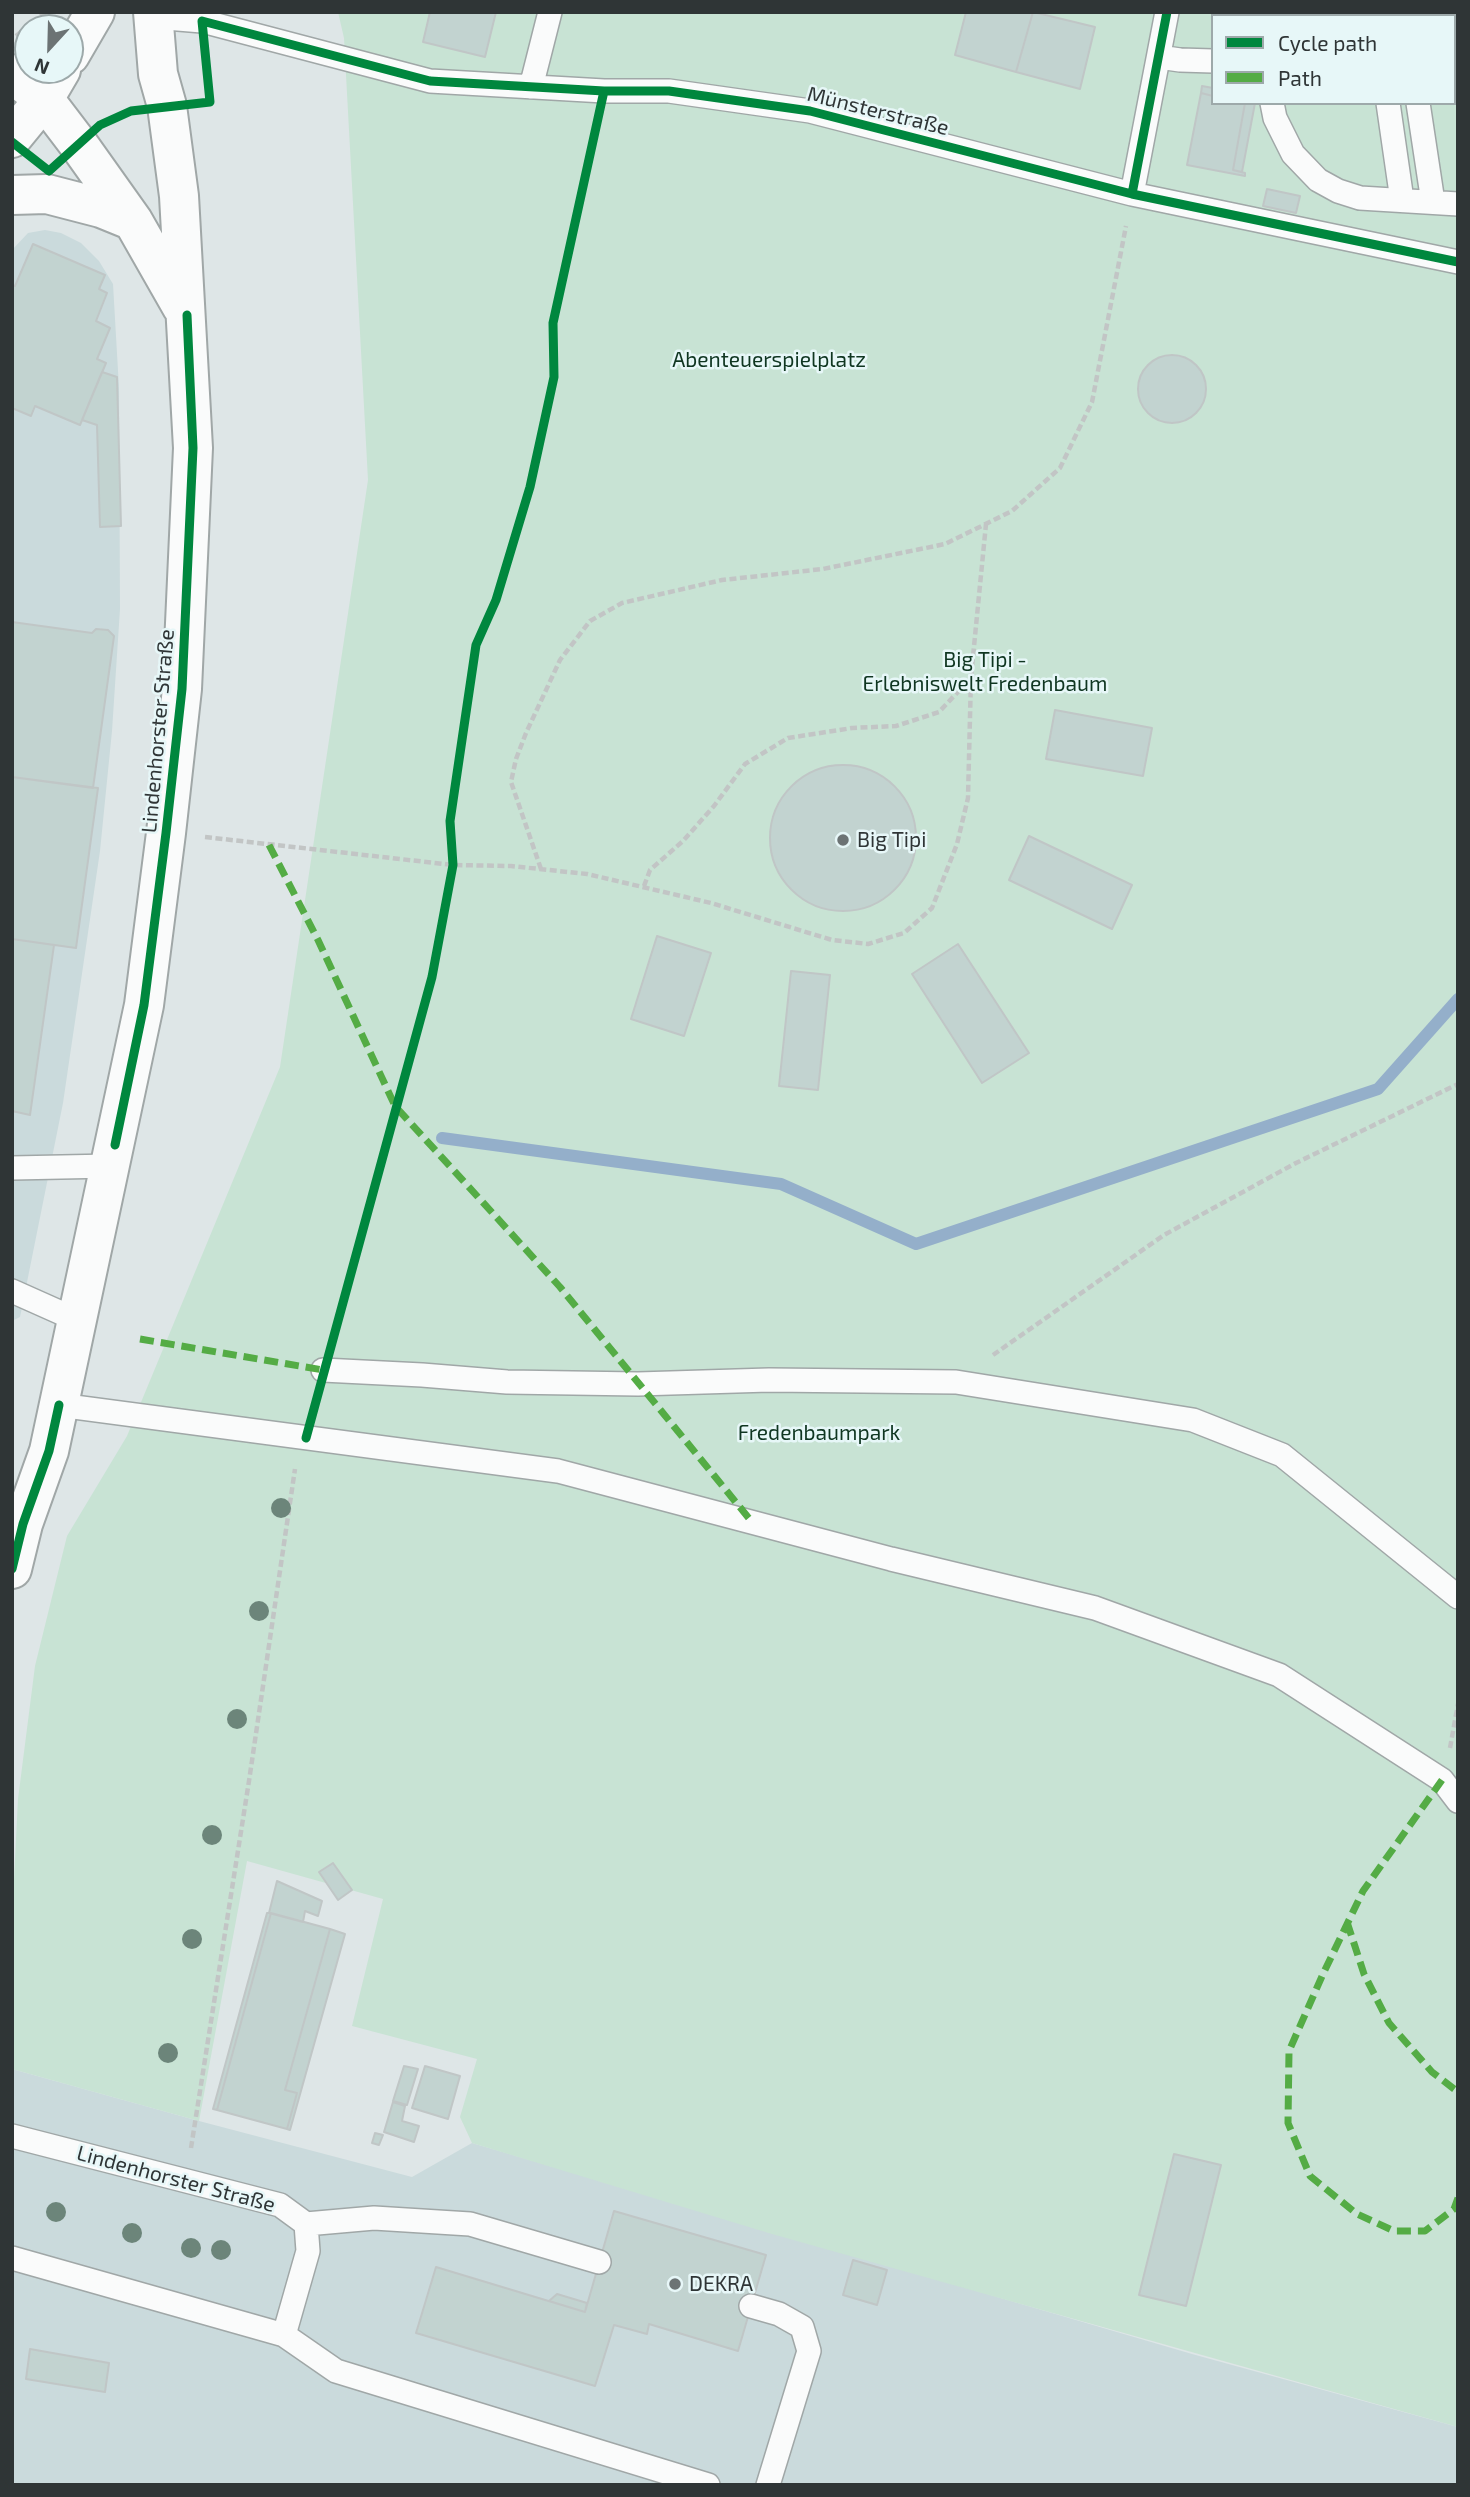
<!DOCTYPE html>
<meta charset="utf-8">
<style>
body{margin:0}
#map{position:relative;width:1470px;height:2497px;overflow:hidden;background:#dee6e7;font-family:"Exo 2",sans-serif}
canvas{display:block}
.frame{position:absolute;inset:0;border:14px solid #2f3536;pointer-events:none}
.legend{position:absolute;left:1211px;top:14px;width:245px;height:91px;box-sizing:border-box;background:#e7f7f8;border:2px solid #9da9aa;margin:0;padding:9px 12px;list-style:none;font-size:21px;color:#2f3536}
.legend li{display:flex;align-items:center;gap:14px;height:35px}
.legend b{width:35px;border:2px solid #9da9aa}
.north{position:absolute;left:14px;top:14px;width:70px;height:70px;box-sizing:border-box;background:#e7f7f8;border:2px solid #9da9aa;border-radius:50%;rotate:202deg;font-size:19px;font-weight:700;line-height:28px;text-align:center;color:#2f3536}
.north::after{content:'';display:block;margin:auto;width:24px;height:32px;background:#6c7374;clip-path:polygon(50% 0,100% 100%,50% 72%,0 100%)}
</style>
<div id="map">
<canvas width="1470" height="2497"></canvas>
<div class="frame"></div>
<ul class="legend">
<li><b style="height:9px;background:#00873e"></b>Cycle path</li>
<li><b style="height:9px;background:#54ac45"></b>Path</li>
</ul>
<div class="north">N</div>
</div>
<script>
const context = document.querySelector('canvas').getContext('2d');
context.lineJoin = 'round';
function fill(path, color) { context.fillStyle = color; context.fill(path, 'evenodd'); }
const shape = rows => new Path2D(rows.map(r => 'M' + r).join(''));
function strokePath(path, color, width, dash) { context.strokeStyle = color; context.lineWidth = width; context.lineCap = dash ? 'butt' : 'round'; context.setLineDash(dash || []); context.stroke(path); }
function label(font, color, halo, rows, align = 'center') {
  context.font = font + ' "Exo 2",sans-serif'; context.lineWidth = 5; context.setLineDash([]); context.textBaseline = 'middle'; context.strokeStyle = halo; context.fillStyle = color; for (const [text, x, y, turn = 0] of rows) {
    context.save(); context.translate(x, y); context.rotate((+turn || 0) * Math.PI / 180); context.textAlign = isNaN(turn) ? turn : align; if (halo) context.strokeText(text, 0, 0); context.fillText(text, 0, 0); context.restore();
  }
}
fill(shape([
 [45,230,61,233,81,243,99,261,113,284,119,388,120,609,112,731,100,851,63,1103,20,1317,12,1321,12,250,28,233],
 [12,2069,199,2121,412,2177,472,2143,1192,2354,1458,2427,1458,2485,12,2485]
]), '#cadadc');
fill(shape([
 [338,12,1458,12,1458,2427,772,2234,472,2143,460,2117,477,2059,352,2026,383,1899,247,1861,199,2121,12,2069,12,1920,18,1799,35,1666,67,1536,127,1436,280,1067,368,480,344,38],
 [1213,16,1454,16,1454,103,1213,103]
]), '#c8e3d4');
strokePath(shape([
 [442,1138,781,1184,916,1244,1378,1089,1458,999]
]), '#94afca', 12);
const building = shape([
 [430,12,496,12,485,57,423,42,430,12],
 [966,12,1033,12,1016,72,955,55,966,12],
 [1033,12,1095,27,1080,89,1016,72,1033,12],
 [1202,86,1213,88,1213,96,1201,93,1202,86],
 [1201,93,1213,96,1213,103,1245,103,1233,170,1245,173,1245,176,1187,165,1201,93],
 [1245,103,1255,103,1242,172,1233,170,1245,103],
 [1267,189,1300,196,1296,213,1263,206,1267,189],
 [33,244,105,275,99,289,107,293,96,321,110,328,97,359,106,363,80,425,35,406,31,416,12,408,12,285,15,286,33,244],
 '1138 389a34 34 0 1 1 68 0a34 34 0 1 1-68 0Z',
 [102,372,117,377,121,526,100,527,97,425,82,420,102,372],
 [12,622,92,633,96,629,108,630,114,636,93,788,12,777,12,622],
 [1055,710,1152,728,1143,776,1046,759,1055,710],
 '770 838a73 73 0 1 1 146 0a73 73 0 1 1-146 0Z',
 [12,777,98,788,76,948,12,939,12,777],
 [1029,836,1132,885,1112,929,1009,880,1029,836],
 [657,936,711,953,684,1036,631,1019,657,936],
 [12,939,54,945,30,1115,12,1111,12,939],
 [958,944,1029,1053,982,1083,912,974,958,944],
 [791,971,830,975,818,1090,779,1086,791,971],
 [333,1863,352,1890,338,1900,319,1872,333,1863],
 [277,1881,322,1901,318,1916,305,1911,303,1922,269,1913,277,1881],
 [267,1913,271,1913,217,2110,213,2109,267,1913],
 [271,1913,330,1929,285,2090,297,2093,287,2129,217,2110,271,1913],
 [330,1929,345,1934,290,2130,287,2129,297,2093,285,2090,330,1929],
 [404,2066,418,2069,407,2105,393,2101,404,2066],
 [425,2066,460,2076,448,2119,412,2108,425,2066],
 [393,2102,405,2106,402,2121,419,2126,414,2142,384,2132,393,2102],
 [375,2133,383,2135,379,2145,372,2143,375,2133],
 [1174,2154,1221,2165,1186,2306,1139,2295,1174,2154],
 [614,2211,766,2255,738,2351,649,2324,647,2334,614,2325,595,2386,416,2333,436,2267,585,2312,614,2211],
 [853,2260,887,2270,877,2305,843,2295,853,2260],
 [557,2294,587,2303,585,2312,549,2301,557,2294],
 [30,2349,109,2363,105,2392,26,2379,30,2349]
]);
fill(building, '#c2d3d0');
strokePath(building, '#c0c6c6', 2);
const service = shape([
 [1259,12,1259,16],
 [1376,12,1376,16],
 [1402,12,1403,16],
 [154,17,202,21,430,81,604,91,669,91,810,111,1132,194,1458,262],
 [1454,48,1458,48],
 [1159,57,1180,60,1213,61],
 [531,87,550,12],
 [1272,103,1275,118,1293,154,1318,180,1338,191,1360,198,1458,204],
 [1388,103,1402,200],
 [1418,103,1433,202],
 [1132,194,1167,12],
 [12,1168,111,1166],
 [12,1291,77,1320],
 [323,1370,422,1375,507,1382,638,1384,769,1380,956,1382,1193,1420,1282,1455,1458,1597],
 [59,1405,558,1471,891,1559,1095,1608,1279,1675,1442,1780,1458,1801],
 [12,2136,280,2205,306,2224,308,2251,284,2335],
 [306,2224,374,2218,470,2224,599,2262],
 [12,2258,284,2335,336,2371,708,2485],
 [751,2306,779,2314,802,2327,809,2351,768,2485]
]);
const tertiary = shape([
 [12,74,44,99,79,145,133,221,182,307],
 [12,195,47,194,101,208,133,221],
 [12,1569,23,1524,49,1451,144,1005,166,833,182,689,193,448,179,196,167,106,158,74,153,12]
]);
const primary = shape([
 [70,55,95,12],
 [12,138,44,99,61,70]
]);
strokePath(service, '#a0a7a7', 26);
strokePath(tertiary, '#a0a7a7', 42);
strokePath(primary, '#a0a7a7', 42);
strokePath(shape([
 [16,36,46,12],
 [110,121,128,113],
 [205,837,453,865,511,866,587,874,711,903,832,940,868,944,904,933,932,908,957,844,968,798,971,677,986,524],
 [541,869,511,782,516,759,526,733,560,660,590,621,622,603,722,580,823,569,945,544,1012,511,1060,468,1092,402,1126,226],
 [644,886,650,870,683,841,714,806,745,764,788,738,852,728,896,726,939,712,971,678],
 [993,1355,1164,1235,1296,1163,1458,1084],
 [1450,1748,1458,1704],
 [191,2148,249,1781,295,1469]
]), '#c2c5c5', 4.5, [7, 3.5]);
strokePath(service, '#fafbfb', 23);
strokePath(tertiary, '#fafbfb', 38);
strokePath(primary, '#fafbfb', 38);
strokePath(shape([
 [269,845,318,940,395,1106,560,1287,752,1522],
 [140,1339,323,1370],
 [1442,1780,1363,1891,1323,1974,1289,2051,1288,2123,1310,2176,1357,2214,1394,2231,1425,2231,1454,2209,1458,2198],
 [1347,1922,1364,1974,1389,2023,1432,2072,1458,2092]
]), '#54ac45', 7, [14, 7]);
strokePath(shape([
 [12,142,49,171,100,125,131,111,210,102,202,21,430,81,604,91,669,91,810,111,1132,194,1458,262],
 [1132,194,1167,12],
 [115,1145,144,1005,166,833,182,689,193,448,187,315],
 [306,1438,432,977,453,865,450,821,476,645,496,600,530,487,554,377,553,323,604,91],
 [12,1569,23,1524,49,1451,59,1405]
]), '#00873e', 9);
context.fillStyle = '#6c857a';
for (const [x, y] of [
 [281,1508],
 [259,1611],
 [237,1719],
 [212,1835],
 [192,1939],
 [168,2053],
 [56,2212],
 [132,2233],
 [191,2248],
 [221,2250]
]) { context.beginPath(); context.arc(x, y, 10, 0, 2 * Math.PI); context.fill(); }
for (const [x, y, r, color] of [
 [843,840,7,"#6c7374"],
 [675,2284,7,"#6c7374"]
]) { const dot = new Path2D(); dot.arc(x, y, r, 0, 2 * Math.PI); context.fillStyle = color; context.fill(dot); strokePath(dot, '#e7f7f8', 2.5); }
label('21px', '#2f3536', '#e7f7f8', [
 ["Münsterstraße",878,111,14],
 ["Lindenhorster Straße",158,731,-85],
 ["Lindenhorster Straße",176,2179,15]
]);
label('21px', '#0f3621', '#e7f7f8', [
 ["Abenteuerspielplatz",769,360],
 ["Big Tipi -",985,660],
 ["Erlebniswelt Fredenbaum",985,684],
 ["Fredenbaumpark",819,1433]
]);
label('21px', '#2f3536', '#e7f7f8', [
 ["Big Tipi",857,840],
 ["DEKRA",689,2284]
], 'left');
</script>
